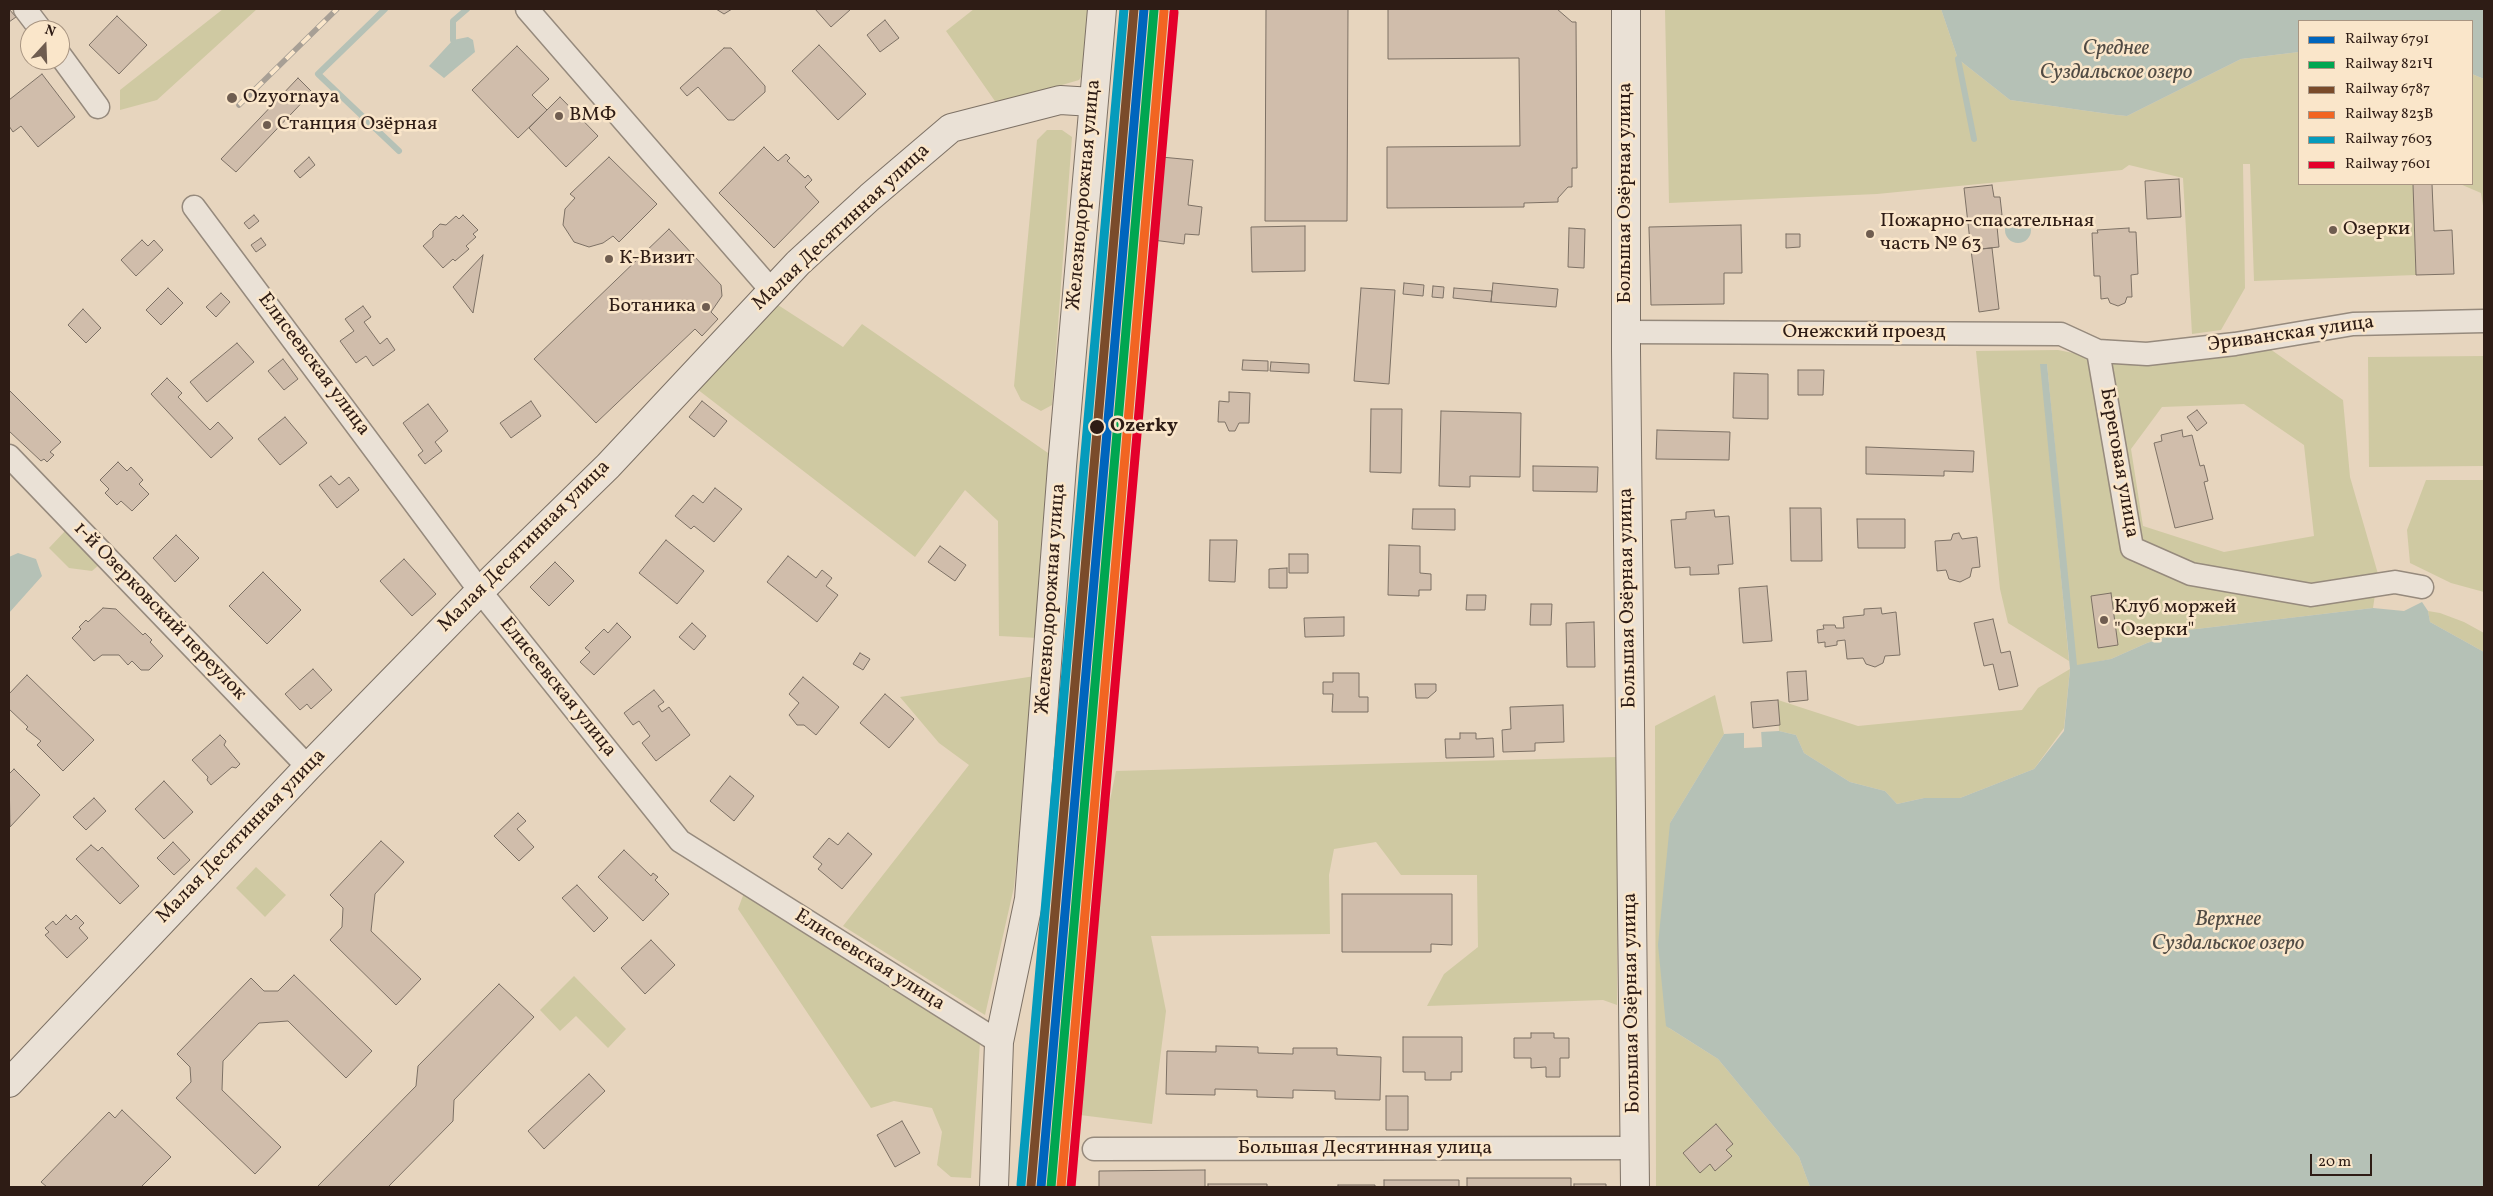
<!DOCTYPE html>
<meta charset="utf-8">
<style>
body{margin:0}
#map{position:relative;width:2493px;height:1196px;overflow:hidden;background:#e7d5be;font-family:Vollkorn,serif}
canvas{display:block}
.frame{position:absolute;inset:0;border:10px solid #2e1c15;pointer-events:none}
.legend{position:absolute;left:2298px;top:20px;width:175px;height:165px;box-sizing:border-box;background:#fae6ca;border:1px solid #a89582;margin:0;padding:6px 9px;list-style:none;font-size:15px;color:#2e1c15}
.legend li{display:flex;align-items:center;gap:10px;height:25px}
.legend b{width:25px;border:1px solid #a89582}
.north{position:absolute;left:20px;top:20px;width:50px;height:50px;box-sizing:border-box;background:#fae6ca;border:1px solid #a89582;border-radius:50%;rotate:20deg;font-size:14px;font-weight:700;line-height:20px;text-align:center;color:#2e1c15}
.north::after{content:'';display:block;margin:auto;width:18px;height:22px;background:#6f5d50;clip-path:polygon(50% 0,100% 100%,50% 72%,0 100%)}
.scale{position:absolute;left:2310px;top:1154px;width:62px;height:22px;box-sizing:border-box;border:2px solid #2e1c15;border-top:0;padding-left:6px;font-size:15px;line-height:18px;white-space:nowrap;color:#2e1c15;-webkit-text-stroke:4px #fae6ca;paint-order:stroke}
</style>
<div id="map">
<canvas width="2493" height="1196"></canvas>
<div class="frame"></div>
<ul class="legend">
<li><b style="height:6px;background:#0065bd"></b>Railway 6791</li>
<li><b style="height:6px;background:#00a651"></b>Railway 821Ч</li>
<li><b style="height:6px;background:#7a4b2a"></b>Railway 6787</li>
<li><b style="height:6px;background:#f26522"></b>Railway 823В</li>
<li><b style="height:6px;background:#059bbc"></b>Railway 7603</li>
<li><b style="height:6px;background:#e4002b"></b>Railway 7601</li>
</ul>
<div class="north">N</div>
<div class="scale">20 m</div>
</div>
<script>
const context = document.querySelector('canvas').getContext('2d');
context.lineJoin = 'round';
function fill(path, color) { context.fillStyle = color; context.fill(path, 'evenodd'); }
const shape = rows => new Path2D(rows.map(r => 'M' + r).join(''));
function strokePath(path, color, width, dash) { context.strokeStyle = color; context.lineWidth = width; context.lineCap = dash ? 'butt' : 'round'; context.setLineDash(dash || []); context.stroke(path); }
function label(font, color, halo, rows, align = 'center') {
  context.font = font + ' Vollkorn,serif'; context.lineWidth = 5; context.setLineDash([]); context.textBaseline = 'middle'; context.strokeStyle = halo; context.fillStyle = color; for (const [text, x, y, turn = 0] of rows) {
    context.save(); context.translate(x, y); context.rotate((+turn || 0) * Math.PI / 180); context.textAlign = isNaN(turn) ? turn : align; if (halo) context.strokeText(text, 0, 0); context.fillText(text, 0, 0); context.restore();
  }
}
fill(shape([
 [223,9,257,9,157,100,120,110,120,90],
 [974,9,1095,9,1090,63,1079,80,997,104,946,31],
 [1665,9,1941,9,1958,59,2010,100,2116,115,2127,116,2241,59,2299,52,2299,184,2413,184,2416,275,2254,281,2250,164,2243,164,2245,288,2221,330,2192,334,2183,178,2129,165,2122,170,1877,194,1669,203],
 [2472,74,2484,79,2484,212,2481,193,2460,184,2472,184],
 [1047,130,1062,130,1072,137,1052,405,1041,411,1021,400,1014,386,1037,140],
 [778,305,843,347,862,324,1048,453,1038,638,999,636,998,521,965,490,915,557,697,389],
 [2270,349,2343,400,2350,477,2378,574,2373,608,2188,630,2147,643,2111,659,2076,666,2047,364,2041,364,2069,661,2008,623,2000,589,1976,351,2058,350,2088,356],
 [2244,404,2304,445,2314,536,2224,552,2143,526,2131,449,2162,407],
 [2484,356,2484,466,2369,467,2368,357],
 [2426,480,2484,480,2484,592,2451,583,2410,563,2407,530],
 [66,530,101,563,92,571,69,568,49,548],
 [2428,611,2440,613,2464,622,2484,633,2484,652,2430,622],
 [2070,669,2064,728,2034,769,1960,798,1924,798,1897,804,1885,791,1850,782,1804,753,1796,735,1779,731,1778,700,1858,726,2022,710,2038,688],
 [1035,676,1014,887,985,1015,843,926,969,765,939,743,900,697],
 [1715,695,1724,734,1670,823,1669,1028,1718,1059,1799,1157,1810,1187,1656,1187,1655,726],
 [1617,757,1617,1005,1603,1000,1427,1006,1444,974,1478,947,1477,875,1401,875,1376,842,1334,849,1329,875,1330,934,1151,936,1166,1011,1152,1124,1080,1115,1096,900,1103,867,1102,840,1116,771],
 [256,867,286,895,265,917,236,888],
 [744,893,980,1042,971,1178,951,1177,937,1165,942,1132,932,1108,894,1101,871,1108,738,909],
 [574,976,626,1029,608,1048,576,1016,560,1031,540,1010]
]), '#cfc9a2');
fill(shape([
 [1941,9,2484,9,2484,79,2472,74,2472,21,2299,21,2299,52,2241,59,2127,116,2116,115,2010,100,1958,59],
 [468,37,473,40,475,52,444,78,429,66,453,40],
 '2005 230a13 13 0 1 1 26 0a13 13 0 1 1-26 0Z',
 [2040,364,2047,364,2077,665,2111,659,2147,643,2188,630,2373,608,2404,611,2422,602,2428,611,2430,622,2484,652,2484,1187,1810,1187,1799,1157,1718,1059,1666,1026,1658,945,1670,823,1724,734,1779,731,1796,735,1804,753,1850,782,1885,791,1897,804,1924,798,1960,798,2034,769,2064,731,2070,669],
 [18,553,36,559,42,576,9,613,9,557]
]), '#b5c1b6');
fill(shape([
 [1761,729,1762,747,1744,748,1744,730]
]), '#e7d5be');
strokePath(shape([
 [385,9,318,74,399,151],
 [453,40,453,21,467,9],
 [1958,59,1974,139]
]), '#b5c1b6', 6);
const building = shape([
 [9,9,16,17,9,22,9,9],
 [716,9,732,9,724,14,716,9],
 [815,9,851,9,831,27,815,9],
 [1266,9,1348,9,1347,221,1265,221,1266,9],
 [1388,9,1557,9,1572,22,1576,22,1577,168,1572,168,1572,187,1568,187,1558,198,1558,202,1524,203,1524,207,1387,208,1387,147,1520,146,1519,58,1388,59,1388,9],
 [117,16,147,45,119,74,89,45,117,16],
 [885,20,899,38,880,52,867,35,885,20],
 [819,45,866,94,838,120,792,71,819,45],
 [517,46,549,79,532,95,547,110,518,138,472,90,517,46],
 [724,48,731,48,765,86,765,92,734,120,728,120,698,87,687,96,680,88,724,48],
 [42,74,75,117,38,147,21,126,13,132,9,126,9,100,42,74],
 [298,78,312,92,236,172,221,159,298,78],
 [560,97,598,136,566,167,529,128,560,97],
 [764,147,778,161,786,154,790,158,787,161,805,178,808,175,812,180,805,187,819,202,774,248,719,193,764,147],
 [309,157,315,165,300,178,294,171,309,157],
 [609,157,657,204,619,242,613,236,603,243,589,247,574,242,563,225,565,209,575,198,570,194,609,157],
 [1161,157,1193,160,1188,205,1202,207,1199,235,1185,234,1184,244,1153,240,1161,157],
 [2179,179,2181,217,2147,219,2145,181,2179,179],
 [2413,184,2432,184,2434,231,2452,230,2454,274,2416,275,2413,184],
 [1992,185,1994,197,2000,197,2002,215,1996,216,1999,247,1971,250,1964,188,1992,185],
 [254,215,259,221,249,229,244,223,254,215],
 [463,215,478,230,473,234,476,237,466,246,469,249,455,261,453,259,443,268,423,246,433,237,433,231,440,224,446,225,456,216,459,219,463,215],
 [1741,225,1742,273,1724,273,1724,304,1651,305,1649,227,1741,225],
 [1305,226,1305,271,1252,272,1251,227,1305,226],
 [1569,228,1585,229,1584,268,1568,267,1569,228],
 [2129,228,2129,232,2136,232,2138,274,2131,275,2132,297,2127,297,2125,303,2118,306,2110,303,2108,298,2101,299,2100,276,2094,276,2092,233,2098,233,2097,230,2129,228],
 [669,229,721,285,722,296,711,312,718,319,702,336,695,329,596,423,534,359,669,229],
 [1786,234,1800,234,1800,247,1786,248,1786,234],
 [261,238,266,245,256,252,251,245,261,238],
 [142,240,148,246,154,240,163,250,136,276,121,260,142,240],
 [1992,248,1999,309,1979,312,1971,250,1992,248],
 [483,255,473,313,453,287,483,255],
 [1404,283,1424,285,1423,296,1403,294,1404,283],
 [1493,283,1558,289,1556,307,1491,302,1493,283],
 [1433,286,1444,287,1443,298,1432,297,1433,286],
 [168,288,183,303,161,325,146,310,168,288],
 [1361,288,1395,290,1389,384,1354,381,1361,288],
 [1454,288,1492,291,1491,302,1453,298,1454,288],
 [221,293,230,302,216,317,206,307,221,293],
 [363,306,371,317,364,322,380,344,387,338,395,350,373,366,366,356,356,363,340,341,354,331,345,319,363,306],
 [83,309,101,328,86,343,68,325,83,309],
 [237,343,254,362,207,402,190,382,237,343],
 [283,359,298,379,284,390,268,371,283,359],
 [1243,360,1268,361,1268,371,1242,370,1243,360],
 [1271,362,1309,364,1309,373,1270,371,1271,362],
 [1798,370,1824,370,1823,395,1798,395,1798,370],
 [1734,373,1768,374,1768,419,1733,418,1734,373],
 [167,378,182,393,178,397,210,430,218,422,233,438,211,458,151,394,167,378],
 [9,390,61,442,50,452,54,455,47,462,44,459,41,461,9,431,9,390],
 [1229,392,1250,393,1249,423,1239,423,1235,431,1229,431,1225,422,1218,422,1219,401,1229,402,1229,392],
 [531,401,541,416,511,438,500,423,531,401],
 [702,401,727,421,714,437,689,417,702,401],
 [428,404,448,431,435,442,442,451,425,464,418,455,423,451,403,423,428,404],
 [1371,409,1402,409,1401,473,1370,472,1371,409],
 [2197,410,2207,423,2197,431,2187,417,2197,410],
 [1441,411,1521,413,1520,477,1470,476,1470,487,1439,486,1441,411],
 [285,417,307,443,280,465,258,439,285,417],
 [1657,430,1730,432,1729,460,1656,459,1657,430],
 [2182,430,2183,437,2192,435,2200,466,2204,465,2208,481,2204,482,2213,519,2175,528,2154,443,2162,441,2161,435,2182,430],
 [1866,447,1974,451,1973,472,1944,471,1944,476,1866,474,1866,447],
 [118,462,127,471,131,467,143,480,139,484,149,494,132,511,121,501,117,505,105,493,109,489,100,480,118,462],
 [1533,466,1598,467,1597,492,1533,491,1533,466],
 [331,476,339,485,349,477,359,490,337,508,319,485,331,476],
 [715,488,742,509,714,542,694,526,691,529,675,516,693,495,703,503,715,488],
 [1790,508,1821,508,1822,561,1791,561,1790,508],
 [1413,509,1455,509,1455,530,1412,529,1413,509],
 [1714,510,1715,517,1729,516,1733,564,1718,565,1719,574,1690,575,1690,567,1675,568,1671,520,1686,519,1686,512,1714,510],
 [1857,519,1905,519,1905,548,1858,548,1857,519],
 [1959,533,1962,539,1977,537,1980,567,1972,568,1970,577,1960,582,1949,579,1946,570,1937,571,1935,541,1951,540,1953,534,1959,533],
 [176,535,199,558,175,582,153,558,176,535],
 [666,540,704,571,677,604,639,573,666,540],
 [1210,540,1237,540,1235,582,1209,581,1210,540],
 [1389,545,1420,546,1420,573,1431,574,1431,590,1419,590,1419,596,1388,595,1389,545],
 [940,546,966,565,955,581,928,562,940,546],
 [1289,554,1308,554,1308,573,1289,573,1289,554],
 [788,556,816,578,822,570,832,578,826,586,838,595,817,622,767,582,788,556],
 [404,559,436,594,412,616,380,581,404,559],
 [555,562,574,581,549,606,530,587,555,562],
 [1287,568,1287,588,1269,588,1269,569,1287,568],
 [263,572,301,610,267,644,229,606,263,572],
 [1767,586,1772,641,1743,643,1739,588,1767,586],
 [2111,593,2118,645,2098,648,2091,596,2111,593],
 [1467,595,1486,595,1485,610,1466,610,1467,595],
 [1531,604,1552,604,1551,625,1530,625,1531,604],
 [103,608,116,609,143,635,145,633,152,640,150,642,163,656,149,670,141,670,132,661,128,665,119,655,102,655,94,661,72,638,81,629,79,627,86,620,88,622,103,608],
 [1881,608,1882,614,1896,612,1900,655,1885,656,1883,663,1875,667,1866,664,1863,658,1847,659,1845,640,1837,641,1837,645,1825,647,1825,642,1818,643,1817,630,1824,629,1823,625,1835,625,1836,628,1844,628,1843,617,1864,615,1864,609,1881,608],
 [1344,617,1344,636,1305,637,1304,618,1344,617],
 [1993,619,2001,653,2010,651,2018,686,1999,690,1993,664,1984,666,1974,623,1993,619],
 [1594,622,1595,667,1567,667,1566,623,1594,622],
 [617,623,631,637,594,675,580,662,590,652,585,648,604,629,608,633,617,623],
 [692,623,706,636,694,650,679,637,692,623],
 [860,653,870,659,863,670,853,664,860,653],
 [313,669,332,690,311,709,307,704,300,710,285,694,313,669],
 [1806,671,1808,700,1789,702,1787,672,1806,671],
 [1333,673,1359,673,1359,697,1368,697,1368,712,1332,712,1333,694,1323,694,1323,682,1333,682,1333,673],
 [27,675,94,740,63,771,37,745,41,741,26,729,28,727,9,709,9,694,27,675],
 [803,677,839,707,816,735,804,725,797,725,789,715,799,703,789,694,803,677],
 [1415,684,1436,684,1436,691,1428,698,1416,698,1415,684],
 [654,690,664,702,658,706,662,712,669,707,690,735,656,761,642,743,650,736,639,721,633,725,624,713,654,690],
 [885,694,914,719,889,748,860,723,885,694],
 [1778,700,1780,725,1753,728,1751,702,1778,700],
 [1563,705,1564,742,1535,743,1535,751,1503,752,1502,730,1511,729,1510,707,1563,705],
 [1460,733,1476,733,1476,739,1493,738,1494,757,1446,758,1445,739,1460,739,1460,733],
 [220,735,226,741,224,745,240,764,236,768,232,767,211,785,207,780,208,777,192,760,220,735],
 [14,769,40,795,10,827,9,774,14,769],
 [730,776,754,796,734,821,710,801,730,776],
 [164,781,193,812,164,839,135,809,164,781],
 [94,798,106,811,86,830,73,817,94,798],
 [518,813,526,821,517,829,534,847,519,861,494,836,518,813],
 [848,833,872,854,842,889,818,869,822,864,813,857,829,838,838,845,848,833],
 [381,841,404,862,375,894,371,931,421,979,396,1005,330,940,342,927,343,908,330,895,381,841],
 [173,842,190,860,174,875,157,858,173,842],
 [91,845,98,851,102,847,139,886,120,904,76,859,91,845],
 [624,850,651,876,653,873,658,877,655,880,669,894,643,921,598,877,624,850],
 [577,885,608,918,594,932,562,898,577,885],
 [1342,894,1452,894,1452,945,1431,944,1431,952,1342,952,1342,894],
 [66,915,71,920,76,915,84,923,79,928,88,938,67,958,45,935,49,932,45,928,53,921,56,925,66,915],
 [651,940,675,965,645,994,621,968,651,940],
 [294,975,372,1051,346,1078,288,1021,259,1023,223,1061,222,1090,281,1147,255,1174,176,1098,191,1082,190,1067,177,1054,251,978,264,991,278,991,294,975],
 [499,984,534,1017,454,1100,453,1121,388,1187,317,1187,416,1086,418,1066,499,984],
 [1531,1033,1554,1033,1554,1038,1569,1038,1569,1058,1560,1058,1560,1077,1546,1077,1546,1067,1531,1068,1531,1058,1514,1058,1514,1038,1531,1038,1531,1033],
 [1403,1037,1462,1037,1462,1072,1451,1072,1451,1080,1425,1080,1425,1072,1403,1072,1403,1037],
 [1216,1046,1258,1047,1258,1053,1293,1054,1293,1048,1337,1048,1337,1055,1381,1057,1380,1100,1335,1099,1335,1091,1293,1090,1293,1098,1257,1097,1257,1090,1215,1089,1215,1095,1166,1094,1167,1051,1216,1052,1216,1046],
 [589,1074,605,1091,544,1149,528,1131,589,1074],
 [1386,1096,1408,1096,1408,1130,1386,1130,1386,1096],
 [122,1110,171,1157,141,1187,47,1187,41,1182,109,1112,115,1118,122,1110],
 [902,1121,920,1153,895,1167,877,1135,902,1121],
 [1716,1124,1733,1144,1726,1150,1732,1156,1715,1171,1710,1164,1700,1173,1683,1153,1716,1124],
 [1205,1170,1205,1187,1099,1187,1099,1171,1205,1170],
 [1467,1178,1571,1178,1571,1187,1467,1187,1467,1178],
 [1384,1180,1459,1180,1459,1187,1384,1187,1384,1180],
 [1208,1184,1267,1184,1267,1187,1208,1187,1208,1184],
 [1574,1184,1606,1184,1606,1187,1574,1187,1574,1184],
 [1338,1185,1375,1185,1375,1187,1338,1187,1338,1185]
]);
fill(building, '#d0bdab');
strokePath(building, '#7d7165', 1);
const street = shape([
 [25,9,41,30],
 [527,9,772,291],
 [60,55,98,107],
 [194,207,480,591,680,841,999,1042],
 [1626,332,2061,334,2098,351,2147,354,2235,344,2353,324,2484,321],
 [2098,351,2132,548,2191,574,2311,595,2395,582,2422,587],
 [9,456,308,767],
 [1094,1149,1635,1148]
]);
const secondary = shape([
 [1626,9,1626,351,1635,1187],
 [9,1083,308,767,480,591,608,466,798,263,870,197,951,128,1060,100,1093,102],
 [994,1187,999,1042,1029,899,1062,466,1102,9]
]);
strokePath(street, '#968a7d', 25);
strokePath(secondary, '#7d7165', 30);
strokePath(street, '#eae1d6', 22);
strokePath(secondary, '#eae1d6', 28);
const rail = shape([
 [239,105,337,9]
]);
strokePath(rail, '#a79f95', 5.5);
strokePath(rail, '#fae6ca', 4, [11]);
strokePath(shape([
 [1041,1187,1144,9]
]), '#0065bd', 9);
strokePath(shape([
 [1051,1187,1154,10]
]), '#00a651', 9);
strokePath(shape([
 [1031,1186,1134,9]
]), '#7a4b2a', 9);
strokePath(shape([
 [1061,1187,1164,11]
]), '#f26522', 9);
strokePath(shape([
 [1021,1185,1124,9]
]), '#059bbc', 9);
strokePath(shape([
 [1071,1187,1174,12]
]), '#e4002b', 9);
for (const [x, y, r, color] of [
 [232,98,6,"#6f5d50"],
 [559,116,5,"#6f5d50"],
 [267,125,5,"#6f5d50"],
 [2333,230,5,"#6f5d50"],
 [1870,234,5,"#6f5d50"],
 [609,259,5,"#6f5d50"],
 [706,307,5,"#6f5d50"],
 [1097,427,8,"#2e1c15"],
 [2104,620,5,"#6f5d50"]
]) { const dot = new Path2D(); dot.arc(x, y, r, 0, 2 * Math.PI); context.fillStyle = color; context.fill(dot); strokePath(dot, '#fae6ca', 2); }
label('20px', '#2e1c15', '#fae6ca', [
 ["Ozyornaya",243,98],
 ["ВМФ",569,116],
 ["Станция Озёрная",277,125],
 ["Пожарно-спасательная",1880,222],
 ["часть № 63",1880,245],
 ["Озерки",2343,230],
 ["К-Визит",619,259],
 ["Ботаника",696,307,"right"],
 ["Клуб моржей",2114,608],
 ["\"Озерки\"",2114,631]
], 'left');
label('20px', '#2e1c15', '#fae6ca', [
 ["Большая Озёрная улица",1626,193,-90],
 ["Железнодорожная улица",1085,195,-85],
 ["Малая Десятинная улица",842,228,-43],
 ["Онежский проезд",1864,333],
 ["Эриванская улица",2291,335,-8],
 ["Елисеевская улица",313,365,53],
 ["Береговая улица",2118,463,80],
 ["Малая Десятинная улица",525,547,-45],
 ["Большая Озёрная улица",1629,598,-91],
 ["Железнодорожная улица",1052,599,-86],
 ["1-й Озерковский переулок",159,612,46],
 ["Елисеевская улица",557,688,51],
 ["Малая Десятинная улица",242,837,-46],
 ["Елисеевская улица",869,961,32],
 ["Большая Озёрная улица",1633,1003,-91],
 ["Большая Десятинная улица",1365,1149]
]);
label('bold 20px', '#2e1c15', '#fae6ca', [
 ["Ozerky",1110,427]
], 'left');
label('italic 21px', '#504b44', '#fae6ca', [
 ["Среднее",2116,50],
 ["Суздальское озеро",2116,74],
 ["Верхнее",2228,921],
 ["Суздальское озеро",2228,945]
]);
</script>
